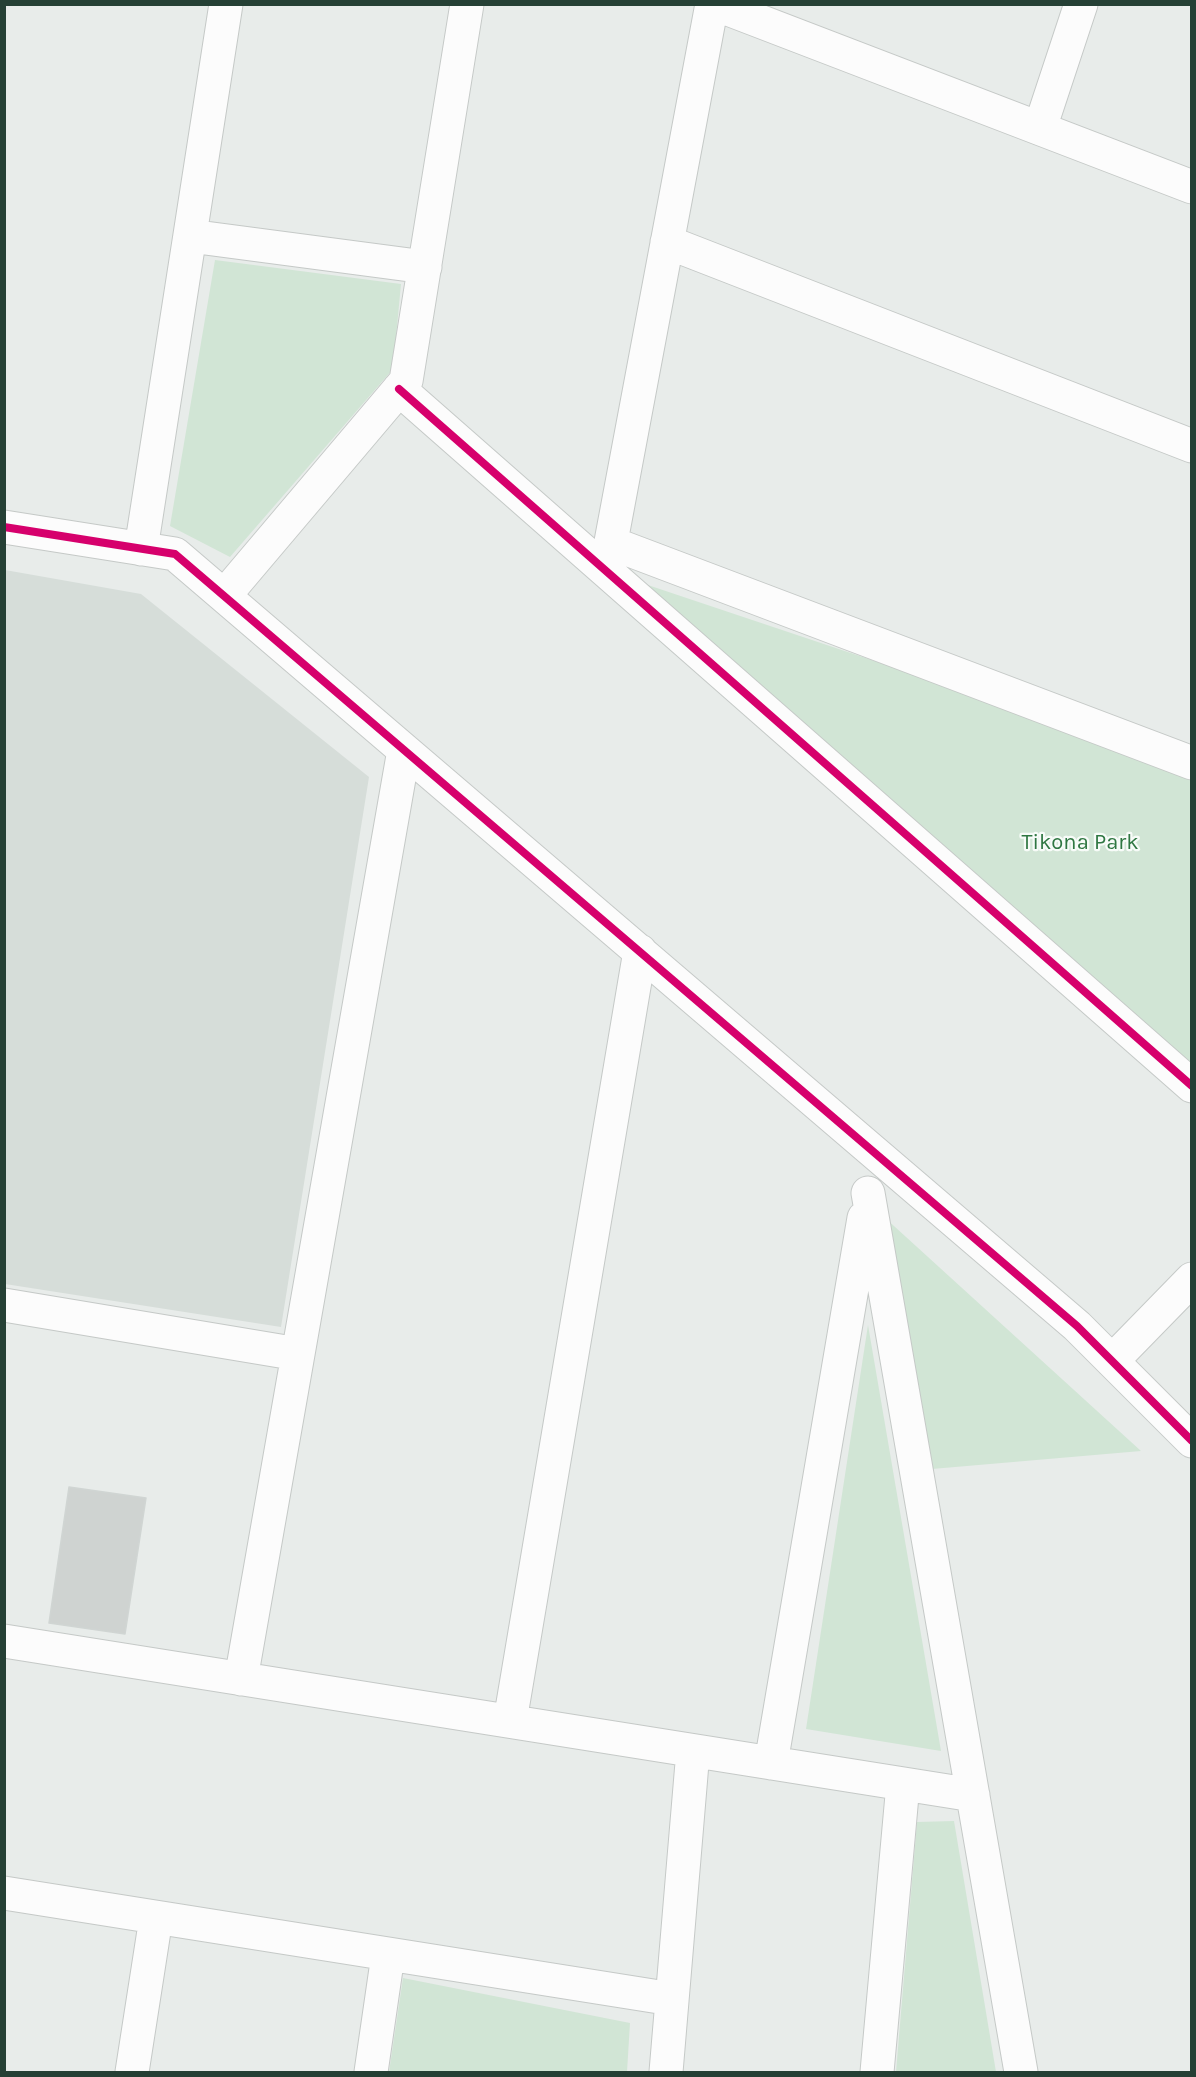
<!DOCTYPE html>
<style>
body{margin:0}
#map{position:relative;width:1196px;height:2077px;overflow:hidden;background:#e8ecea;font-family:Karla,sans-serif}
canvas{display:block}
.frame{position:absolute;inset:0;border:6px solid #254035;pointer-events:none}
</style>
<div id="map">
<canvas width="1196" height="2077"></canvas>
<div class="frame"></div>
</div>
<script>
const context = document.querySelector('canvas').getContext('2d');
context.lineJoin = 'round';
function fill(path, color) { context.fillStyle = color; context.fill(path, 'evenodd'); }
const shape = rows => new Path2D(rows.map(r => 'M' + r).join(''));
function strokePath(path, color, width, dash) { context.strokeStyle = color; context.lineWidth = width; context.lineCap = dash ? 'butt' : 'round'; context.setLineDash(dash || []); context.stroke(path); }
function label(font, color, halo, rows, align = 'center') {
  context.font = font + ' Karla,sans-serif'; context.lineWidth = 4.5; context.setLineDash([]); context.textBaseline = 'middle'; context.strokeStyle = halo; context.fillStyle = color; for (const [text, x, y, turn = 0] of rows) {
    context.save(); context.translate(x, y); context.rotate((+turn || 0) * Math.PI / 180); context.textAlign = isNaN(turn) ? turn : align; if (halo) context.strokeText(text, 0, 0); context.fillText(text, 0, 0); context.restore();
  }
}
fill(shape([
 [5,570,141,594,369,777,281,1327,5,1284]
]), '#d6ddd9');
fill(shape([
 [215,260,401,284,393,369,230,557,170,526],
 [606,571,1191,767,1191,1071],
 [883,1216,1141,1451,932,1469],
 [868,1325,941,1751,806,1729],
 [954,1821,996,2072,896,2072,917,1822],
 [403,1978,630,2023,627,2072,389,2072]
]), '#d1e5d5');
const building = shape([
 [69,1487,146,1498,125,1634,49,1623,69,1487]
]);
fill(building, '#cfd3d1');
strokePath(building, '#d0d5d3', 1.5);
const minor = shape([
 [715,4,1192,187],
 [1040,128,1081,4],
 [190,236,425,267],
 [667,242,1192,446],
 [399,389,1192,1086],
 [4,527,175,554,1077,1326,1192,1441],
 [611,543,1192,763],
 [141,549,226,4],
 [607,563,712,4],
 [224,596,406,381,467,4],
 [868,1193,1021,2072],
 [4,1305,298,1354],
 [1112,1361,1192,1279],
 [4,1641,973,1795],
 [241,1679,404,750],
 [510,1721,640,951],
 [771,1763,864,1218],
 [4,1893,672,1999],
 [132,2072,156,1918],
 [371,2072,388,1955],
 [666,2072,693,1751],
 [877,2072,903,1784]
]);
strokePath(minor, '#c5c9c7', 35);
strokePath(minor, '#fcfcfc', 33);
strokePath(shape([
 [399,389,1192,1086],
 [4,527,175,554,1077,1326,1192,1441]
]), '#d6006c', 8);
label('22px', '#2f7742', '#f7fbf8', [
 ["Tikona Park",1080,843]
]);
</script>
